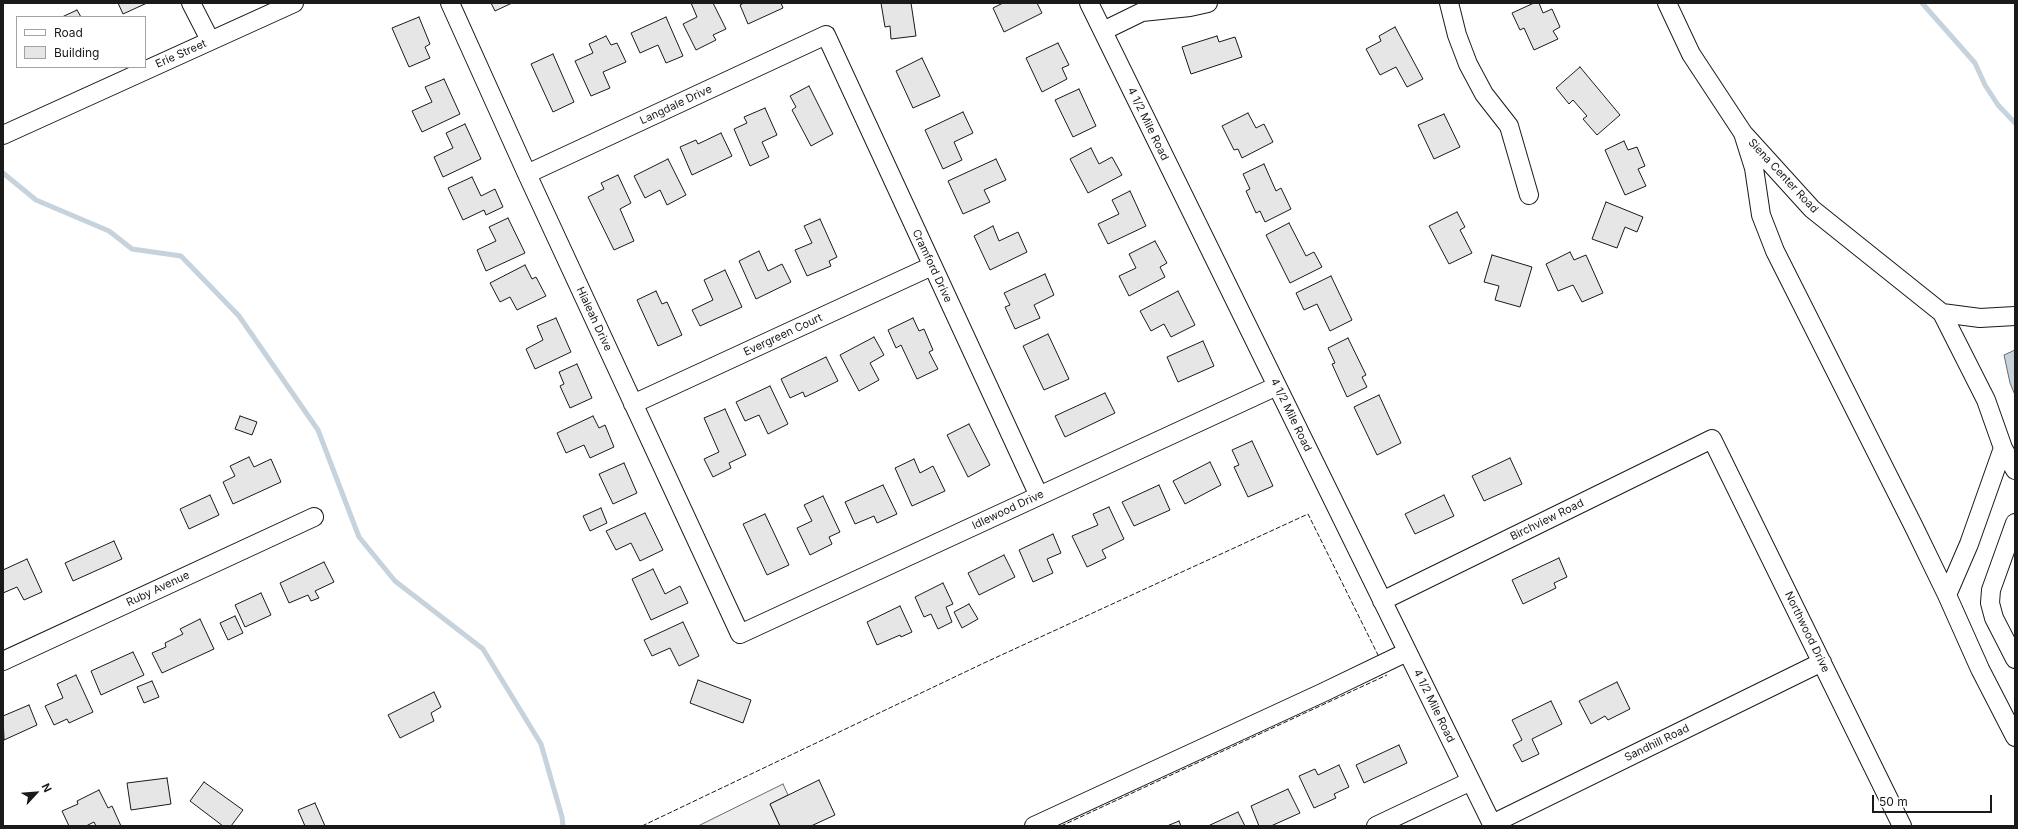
<!DOCTYPE html>
<style>
body{margin:0}
#map{position:relative;width:2018px;height:829px;overflow:hidden;background:#fff;font-family:Inter,sans-serif}
canvas{display:block}
.frame{position:absolute;inset:0;border:4px solid #1a1a1a;pointer-events:none}
.legend{position:absolute;left:16px;top:16px;width:130px;height:52px;box-sizing:border-box;background:#fff;border:1px solid #a3a3a3;margin:0;padding:5px 7px;list-style:none;font-size:12px;color:#1a1a1a}
.legend li{display:flex;align-items:center;gap:8px;height:20px}
.legend b{width:20px;border:1px solid #a3a3a3}
.north{position:absolute;left:16px;top:773px;width:40px;height:40px;-webkit-text-stroke:3px #fff;paint-order:stroke;rotate:64deg;font-size:11px;font-weight:700;line-height:16px;text-align:center;color:#1a1a1a}
.north::after{content:'';display:block;margin:auto;width:14px;height:18px;background:#1a1a1a;clip-path:polygon(50% 0,100% 100%,50% 72%,0 100%)}
.scale{position:absolute;left:1872px;top:795px;width:120px;height:18px;box-sizing:border-box;border:2px solid #1a1a1a;border-top:0;padding-left:5px;font-size:12px;line-height:14px;white-space:nowrap;color:#1a1a1a;-webkit-text-stroke:3px #fff;paint-order:stroke}
</style>
<div id="map">
<canvas width="2018" height="829"></canvas>
<div class="frame"></div>
<ul class="legend">
<li><b style="height:5px;background:#fff"></b>Road</li>
<li><b style="height:11px;background:#e6e6e6"></b>Building</li>
</ul>
<div class="north">N</div>
<div class="scale">50 m</div>
</div>
<script>
const context = document.querySelector('canvas').getContext('2d');
context.lineJoin = 'round';
function fill(path, color) { context.fillStyle = color; context.fill(path, 'evenodd'); }
const shape = rows => new Path2D(rows.map(r => 'M' + r).join(''));
function strokePath(path, color, width, dash) { context.strokeStyle = color; context.lineWidth = width; context.lineCap = dash ? 'butt' : 'round'; context.setLineDash(dash || []); context.stroke(path); }
function label(font, color, halo, rows, align = 'center') {
  context.font = font + ' Inter,sans-serif'; context.lineWidth = 3; context.setLineDash([]); context.textBaseline = 'middle'; context.strokeStyle = halo; context.fillStyle = color; for (const [text, x, y, turn = 0] of rows) {
    context.save(); context.translate(x, y); context.rotate((+turn || 0) * Math.PI / 180); context.textAlign = isNaN(turn) ? turn : align; if (halo) context.strokeText(text, 0, 0); context.fillText(text, 0, 0); context.restore();
  }
}
const parking = shape([
 [783,784,788,795,770,804,780,826,698,826,783,784]
]);
fill(parking, '#ededed');
strokePath(parking, '#6a6a6a', 1);
const water = shape([
 [2015,350,2015,395,2010,383,2004,355,2015,350]
]);
fill(water, '#c6d2dc');
strokePath(water, '#6a6a6a', 1);
strokePath(shape([
 [1922,3,1975,63,1985,85,1998,105,2015,123],
 [3,173,36,200,109,231,132,249,181,256,239,316,318,430,359,537,395,581,483,649,541,744,562,817,563,826]
]), '#c6d2dc', 5);
const building = shape([
 [118,3,147,3,123,14,118,3],
 [491,3,512,3,495,11,491,3],
 [691,3,713,3,726,29,713,35,716,40,696,50,683,24,697,17,691,3],
 [744,3,781,3,783,8,748,24,740,5,744,3],
 [881,3,911,3,916,36,891,39,890,26,885,27,881,3],
 [1003,3,1037,3,1042,13,1004,32,993,8,1003,3],
 [1534,3,1539,3,1543,13,1552,9,1560,27,1553,31,1558,39,1534,50,1524,28,1520,30,1512,13,1534,3],
 [77,10,81,17,62,17,77,10],
 [419,17,430,44,425,47,430,58,409,67,392,28,419,17],
 [666,17,683,56,666,63,658,45,640,53,631,33,666,17],
 [1395,27,1423,79,1407,87,1396,67,1380,75,1366,49,1381,41,1379,36,1395,27],
 [606,36,611,45,617,43,626,62,603,72,610,88,591,96,575,61,593,53,589,44,606,36],
 [1217,36,1219,42,1235,37,1242,57,1191,74,1182,47,1217,36],
 [1058,43,1069,65,1062,68,1067,79,1042,92,1026,58,1058,43],
 [553,54,574,102,553,112,531,64,553,54],
 [922,58,940,96,913,108,896,71,922,58],
 [1580,67,1620,115,1597,135,1583,119,1587,116,1573,100,1569,104,1556,88,1580,67],
 [444,79,460,114,422,132,412,111,432,102,425,87,444,79],
 [809,86,833,134,811,146,792,110,796,107,790,96,809,86],
 [1079,89,1096,126,1073,137,1055,100,1079,89],
 [765,108,777,135,762,142,769,157,750,166,734,129,747,123,744,117,765,108],
 [963,112,973,133,954,142,962,160,943,169,925,130,963,112],
 [1248,113,1256,128,1264,124,1273,142,1242,158,1238,149,1234,150,1222,126,1248,113],
 [1444,114,1460,147,1434,159,1418,125,1444,114],
 [465,124,481,159,443,177,434,157,453,148,446,133,465,124],
 [721,133,732,156,692,175,680,147,696,140,698,144,721,133],
 [1624,141,1628,150,1637,147,1645,166,1638,169,1646,186,1625,195,1605,150,1624,141],
 [1091,148,1099,164,1112,157,1122,175,1088,193,1070,159,1091,148],
 [668,159,686,195,667,205,660,190,645,198,634,176,668,159],
 [996,159,1006,180,984,190,990,202,963,214,948,181,996,159],
 [1264,164,1276,191,1281,188,1291,209,1265,222,1260,211,1256,213,1246,191,1250,189,1243,174,1264,164],
 [618,175,631,203,620,209,634,241,614,250,588,197,604,189,601,183,618,175],
 [472,177,481,196,495,189,503,207,486,215,484,210,463,220,448,188,472,177],
 [1130,191,1146,226,1108,244,1098,224,1119,214,1112,200,1130,191],
 [1606,202,1643,217,1637,232,1625,227,1617,248,1592,239,1606,202],
 [1457,212,1465,227,1460,230,1472,253,1449,264,1429,226,1457,212],
 [508,218,525,253,486,271,477,250,496,241,489,227,508,218],
 [820,219,837,257,829,261,831,266,807,276,795,250,812,243,804,226,820,219],
 [1289,223,1306,256,1314,252,1322,267,1290,283,1266,235,1289,223],
 [993,226,999,241,1018,232,1027,252,990,270,974,236,993,226],
 [1155,241,1167,263,1160,267,1165,277,1129,296,1119,276,1136,268,1129,254,1155,241],
 [759,251,768,271,782,264,791,282,756,299,739,261,759,251],
 [1570,252,1574,260,1586,255,1603,293,1582,302,1573,285,1558,291,1546,264,1570,252],
 [1492,255,1532,267,1520,307,1495,300,1499,286,1484,282,1492,255],
 [525,265,532,279,536,277,546,296,517,310,510,297,500,302,490,283,525,265],
 [725,270,742,307,700,326,692,310,713,300,704,280,725,270],
 [1045,274,1054,295,1034,305,1040,318,1015,329,1005,307,1010,305,1004,293,1045,274],
 [1331,276,1352,320,1330,331,1317,304,1304,310,1296,293,1331,276],
 [656,291,662,304,667,302,682,335,658,346,637,300,656,291],
 [1178,291,1195,325,1171,337,1164,324,1151,331,1140,311,1178,291],
 [556,318,571,352,535,369,526,349,543,340,537,326,556,318],
 [913,318,919,331,924,329,933,350,929,352,938,369,917,379,901,345,896,348,888,330,913,318],
 [1048,334,1069,379,1044,390,1023,346,1048,334],
 [874,337,884,355,870,363,879,380,859,391,840,355,874,337],
 [1348,338,1366,375,1362,377,1367,387,1347,397,1332,364,1335,363,1328,348,1348,338],
 [1203,341,1214,366,1178,382,1167,357,1203,341],
 [826,357,838,381,805,397,803,392,790,398,781,379,826,357],
 [577,364,592,398,570,408,560,386,564,384,559,372,577,364],
 [770,386,788,424,768,434,759,415,745,421,736,402,770,386],
 [1105,393,1115,413,1065,437,1055,416,1105,393],
 [1379,395,1401,443,1377,455,1354,407,1379,395],
 [725,409,746,455,729,463,731,468,713,477,704,459,719,452,704,418,725,409],
 [240,416,257,422,252,435,235,429,240,416],
 [593,416,599,428,605,425,614,447,590,458,584,445,566,453,557,433,593,416],
 [969,424,990,465,968,477,947,435,969,424],
 [1252,441,1273,486,1248,497,1234,467,1239,465,1232,450,1252,441],
 [249,457,254,467,271,459,281,482,233,504,223,482,235,476,230,466,249,457],
 [1510,458,1522,484,1484,501,1472,476,1510,458],
 [914,459,920,473,933,466,945,491,912,506,895,468,914,459],
 [1210,462,1221,485,1185,504,1173,481,1210,462],
 [624,463,637,493,613,504,599,474,624,463],
 [883,485,897,514,877,523,874,516,855,524,845,502,883,485],
 [1159,485,1170,510,1134,526,1122,502,1159,485],
 [210,495,219,515,189,529,180,509,210,495],
 [1444,495,1454,516,1415,534,1405,514,1444,495],
 [823,496,840,532,829,537,832,544,810,555,797,528,812,521,804,505,823,496],
 [1109,507,1124,539,1102,550,1106,558,1087,567,1072,536,1098,525,1093,514,1109,507],
 [601,508,607,523,590,531,583,516,601,508],
 [645,513,663,550,640,561,631,543,616,550,606,531,645,513],
 [765,514,789,565,767,575,743,524,765,514],
 [1053,534,1061,553,1047,559,1053,573,1033,582,1019,550,1053,534],
 [114,541,122,559,73,581,65,563,114,541],
 [1004,555,1015,577,979,595,968,573,1004,555],
 [1559,558,1567,577,1554,583,1556,588,1523,604,1512,580,1559,558],
 [27,559,42,592,24,600,17,587,3,593,3,570,27,559],
 [324,562,334,582,315,591,319,598,311,601,308,595,289,603,280,583,324,562],
 [653,569,665,594,680,586,688,603,651,620,632,579,653,569],
 [943,583,953,604,946,607,952,622,938,629,931,614,924,617,915,597,943,583],
 [261,593,271,615,245,627,235,605,261,593],
 [969,604,978,619,962,628,954,612,969,604],
 [900,606,912,632,901,637,900,635,877,645,867,622,900,606],
 [235,616,243,633,228,640,220,623,235,616],
 [200,619,214,649,162,673,152,653,166,647,165,643,183,634,180,629,200,619],
 [683,622,699,656,679,666,670,648,652,656,644,640,683,622],
 [133,652,144,675,101,695,91,671,133,652],
 [76,675,93,712,69,723,67,719,54,725,45,706,63,698,57,684,76,675],
 [698,680,751,700,743,723,690,703,698,680],
 [152,681,159,697,144,703,137,687,152,681],
 [1617,682,1630,709,1608,720,1605,716,1591,724,1579,701,1617,682],
 [434,692,441,707,431,713,434,721,400,738,388,715,434,692],
 [1551,701,1562,724,1532,739,1539,754,1522,762,1513,745,1522,740,1512,720,1551,701],
 [29,705,37,725,4,740,3,716,29,705],
 [1399,745,1407,763,1364,783,1356,765,1399,745],
 [1339,765,1349,787,1334,794,1336,798,1314,808,1299,776,1315,769,1318,775,1339,765],
 [167,778,171,804,131,810,127,783,167,778],
 [819,780,835,815,811,826,780,826,770,804,819,780],
 [204,782,243,810,231,826,223,826,190,801,204,782],
 [1288,789,1300,813,1271,826,1259,826,1251,806,1288,789],
 [99,790,108,808,112,806,121,826,96,826,94,822,86,826,69,826,62,811,78,804,77,801,99,790],
 [315,803,325,826,305,826,298,810,315,803],
 [1238,812,1245,826,1208,826,1238,812],
 [1179,821,1181,826,1167,826,1179,821]
]);
fill(building, '#e6e6e6');
strokePath(building, '#1a1a1a', 1);
const minor = shape([
 [191,3,210,40],
 [450,3,527,174,740,634,1277,386],
 [1089,3,1493,826],
 [1449,3,1457,35,1468,64,1484,94,1509,126,1529,195],
 [1667,3,1691,54,1743,133,1812,209,1942,313],
 [1103,31,1142,12,1190,7,1208,3],
 [1743,133,1754,168,1761,215,1775,251,1914,527,1947,595,1980,669,2015,737],
 [3,135,294,3],
 [527,174,826,35,1039,496],
 [2015,316,1980,318,1942,313,1986,400,2003,448,2015,470],
 [633,404,932,266],
 [2015,523,1991,590,1990,603,1994,618,2015,659],
 [1947,595,1969,544,2003,448],
 [1382,601,1712,439,1902,826],
 [3,661,314,517],
 [1492,824,1822,662],
 [1034,826,1322,693,1407,652],
 [1376,826,1471,781]
]);
strokePath(minor, '#1a1a1a', 20);
strokePath(minor, '#fff', 18);
strokePath(shape([
 [642,826,984,663,1308,514,1379,657],
 [1061,826,1387,675]
]), '#1a1a1a', 1, [5, 2]);
label('11px', '#1a1a1a', '#fff', [
 ["Erie Street",181,54,-24],
 ["Langdale Drive",676,105,-25],
 ["4 1/2 Mile Road",1148,124,64],
 ["Siena Center Road",1783,176,47],
 ["Cramford Drive",932,266,65],
 ["Hialeah Drive",594,319,65],
 ["Evergreen Court",783,335,-25],
 ["4 1/2 Mile Road",1291,415,64],
 ["Idlewood Drive",1008,510,-25],
 ["Birchview Road",1547,520,-26],
 ["Ruby Avenue",158,589,-25],
 ["Northwood Drive",1807,632,64],
 ["4 1/2 Mile Road",1434,706,64],
 ["Sandhill Road",1657,743,-26]
]);
</script>
